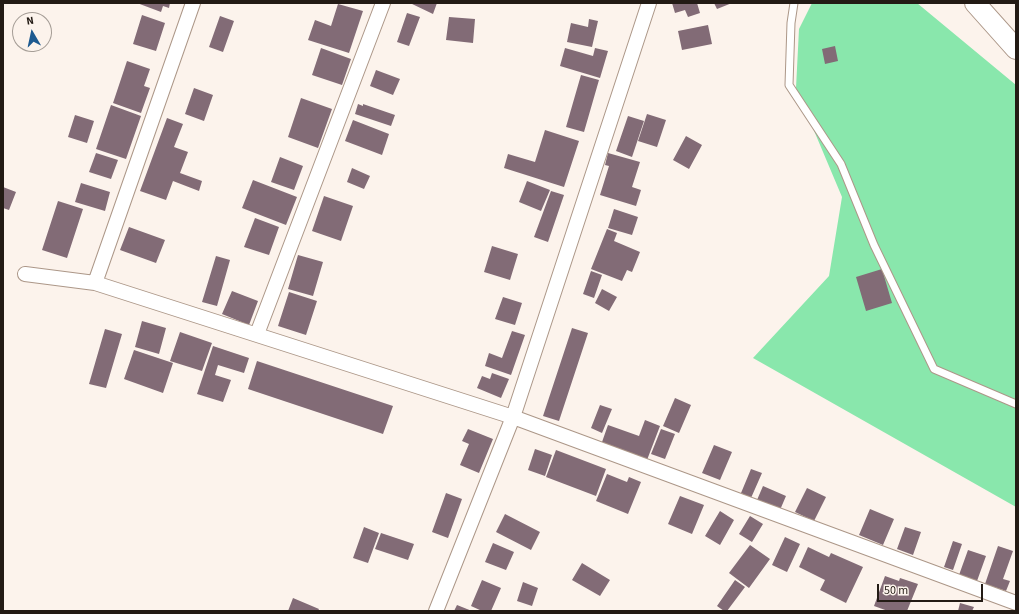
<!DOCTYPE html>
<style>
body{margin:0}
#map{position:relative;width:1019px;height:614px;overflow:hidden;background:#fcf3ec;font-family:"Source Sans 3",sans-serif}
canvas{display:block}
.frame{position:absolute;inset:0;border:4px solid #231b15;pointer-events:none}
.north{position:absolute;left:12px;top:12px;width:40px;height:40px;box-sizing:border-box;background:#fcf3ec;border:1px solid #a59d96;border-radius:50%;rotate:351deg;font-size:11px;font-weight:700;line-height:16px;text-align:center;color:#231b15}
.north::after{content:'';display:block;margin:auto;width:14px;height:18px;background:#1d5a90;clip-path:polygon(50% 0,100% 100%,50% 72%,0 100%)}
.scale{position:absolute;left:877px;top:584px;width:106px;height:18px;box-sizing:border-box;border:2px solid #231b15;border-top:0;padding-left:5px;font-size:12px;line-height:14px;white-space:nowrap;color:#231b15;-webkit-text-stroke:3px #fcf3ec;paint-order:stroke}
</style>
<div id="map">
<canvas width="1019" height="614"></canvas>
<div class="frame"></div>
<div class="north">N</div>
<div class="scale">50 m</div>
</div>
<script>
const context = document.querySelector('canvas').getContext('2d');
context.lineJoin = 'round';
function fill(path, color) { context.fillStyle = color; context.fill(path, 'evenodd'); }
const shape = rows => new Path2D(rows.map(r => 'M' + r).join(''));
function strokePath(path, color, width, dash) { context.strokeStyle = color; context.lineWidth = width; context.lineCap = dash ? 'butt' : 'round'; context.setLineDash(dash || []); context.stroke(path); }
fill(shape([
 [812,3,917,3,1016,85,1016,507,753,358,829,276,842,197,796,88,799,29]
]), '#89e7ac');
fill(shape([
 [137,3,170,3,169,8,163,6,161,12],
 [410,3,437,3,433,14],
 [672,3,697,3,700,13,688,17,685,10,675,13],
 [714,3,732,3,717,9],
 [338,4,363,11,349,53,308,40,315,20,331,26],
 [407,13,420,17,409,46,397,42],
 [142,15,165,23,156,51,133,44],
 [220,16,234,21,223,52,209,47],
 [449,17,475,19,473,43,446,40],
 [589,19,598,21,592,47,567,42,571,23,588,27],
 [708,25,712,44,682,50,678,31],
 [835,46,838,61,825,64,822,49],
 [321,48,351,59,342,85,312,75],
 [565,48,593,56,595,48,608,51,600,78,560,66],
 [127,61,150,69,144,86,150,88,141,113,113,103],
 [376,70,400,79,393,95,370,86],
 [581,75,599,80,584,132,566,127],
 [194,88,213,95,204,121,185,114],
 [301,98,332,109,318,148,288,137],
 [358,104,363,106,363,104,395,115,391,126,355,114],
 [111,105,141,116,126,159,96,149],
 [647,114,666,120,657,147,638,141],
 [75,115,94,121,87,143,68,137],
 [628,116,644,121,632,157,616,151],
 [167,118,183,124,174,147,188,152,180,173,202,181,199,191,173,181,166,200,140,191],
 [353,120,389,134,382,155,345,141],
 [545,130,579,141,564,187,504,168,508,154,535,162],
 [686,136,702,145,689,169,673,160],
 [96,153,118,160,111,179,89,172],
 [608,153,640,162,632,187,641,190,636,206,600,195,609,166,605,165],
 [280,157,303,166,294,190,271,182],
 [352,168,370,176,364,189,347,182],
 [253,180,297,197,286,225,242,208],
 [527,181,550,190,541,211,519,202],
 [81,183,110,192,105,211,75,202],
 [3,187,16,192,9,210,3,208],
 [551,191,564,195,548,242,534,237],
 [324,196,353,206,341,241,312,231],
 [58,201,83,209,67,258,42,250],
 [614,209,638,217,632,235,608,228],
 [255,218,279,227,269,255,244,247],
 [129,227,165,240,156,263,120,250],
 [607,229,617,233,614,241,640,252,632,272,627,270,622,281,591,269],
 [492,246,518,254,510,280,484,272],
 [298,255,323,262,313,296,288,289],
 [216,256,230,260,217,306,202,302],
 [882,269,892,303,866,311,856,277],
 [591,271,602,275,594,298,583,294],
 [602,289,617,297,609,311,595,303],
 [232,291,258,301,249,325,222,314],
 [289,292,317,301,306,335,278,326],
 [503,297,522,303,515,325,495,319],
 [142,321,166,328,159,354,135,347],
 [572,328,588,333,559,421,543,416],
 [105,329,122,334,106,388,89,384],
 [512,331,525,335,511,375,485,366,489,353,502,358],
 [180,332,212,343,202,371,170,361],
 [213,346,249,358,244,373,218,365,215,375,231,380,223,402,197,394],
 [134,350,173,363,163,393,124,379],
 [257,361,393,406,383,434,248,389],
 [492,373,509,379,501,398,477,388,482,376,490,379],
 [675,398,691,405,679,433,663,426],
 [600,405,612,409,602,433,591,428],
 [645,420,660,426,647,460,602,442,608,425,639,436],
 [468,429,493,439,479,473,460,465,469,444,462,441],
 [661,429,675,434,665,459,651,454],
 [714,445,732,452,720,480,702,473],
 [535,449,552,455,545,476,528,470],
 [556,450,606,469,596,496,546,477],
 [751,469,762,473,751,498,741,493],
 [607,474,627,482,629,477,641,482,628,514,596,501],
 [763,486,786,496,780,510,757,500],
 [807,488,826,497,814,521,795,512],
 [446,493,462,499,448,538,432,532],
 [680,496,704,505,692,534,668,524],
 [870,509,894,519,883,545,859,535],
 [720,511,734,520,720,545,705,536],
 [505,514,540,532,531,550,496,532],
 [750,516,763,524,752,542,739,534],
 [364,527,379,533,368,563,353,558],
 [905,527,921,532,913,555,897,549],
 [381,533,414,544,408,560,375,549],
 [785,537,800,544,787,572,772,565],
 [953,541,962,544,953,570,944,567],
 [493,543,514,552,506,570,485,562],
 [750,545,770,559,749,588,729,573],
 [998,546,1013,551,1003,579,1010,581,1006,591,985,584],
 [808,547,829,557,831,553,863,567,846,603,820,590,825,580,799,567],
 [968,550,986,556,977,581,959,575],
 [582,563,610,580,600,596,572,580],
 [885,576,899,581,900,578,918,584,907,611,888,611,874,606],
 [482,580,501,588,491,611,482,611,471,606],
 [735,580,745,587,727,611,724,611,717,606],
 [523,582,538,588,532,606,517,601],
 [293,598,319,609,318,611,288,611],
 [960,603,974,607,972,611,958,611],
 [457,605,472,611,454,611]
]), '#826b76');
const lane = shape([
 [794,3,791,23,789,85,841,164,874,245,934,369,1016,404]
]);
const street = shape([
 [25,274,95,283,513,417,1016,603],
 [95,283,193,3],
 [257,334,383,3],
 [436,611,513,417,649,3]
]);
const secondary = shape([
 [975,3,1016,49]
]);
strokePath(lane, '#ac9788', 9);
strokePath(street, '#ac9788', 16);
strokePath(secondary, '#ac9788', 22);
strokePath(lane, '#fff', 7);
strokePath(street, '#fff', 14);
strokePath(secondary, '#fff', 20);
</script>
